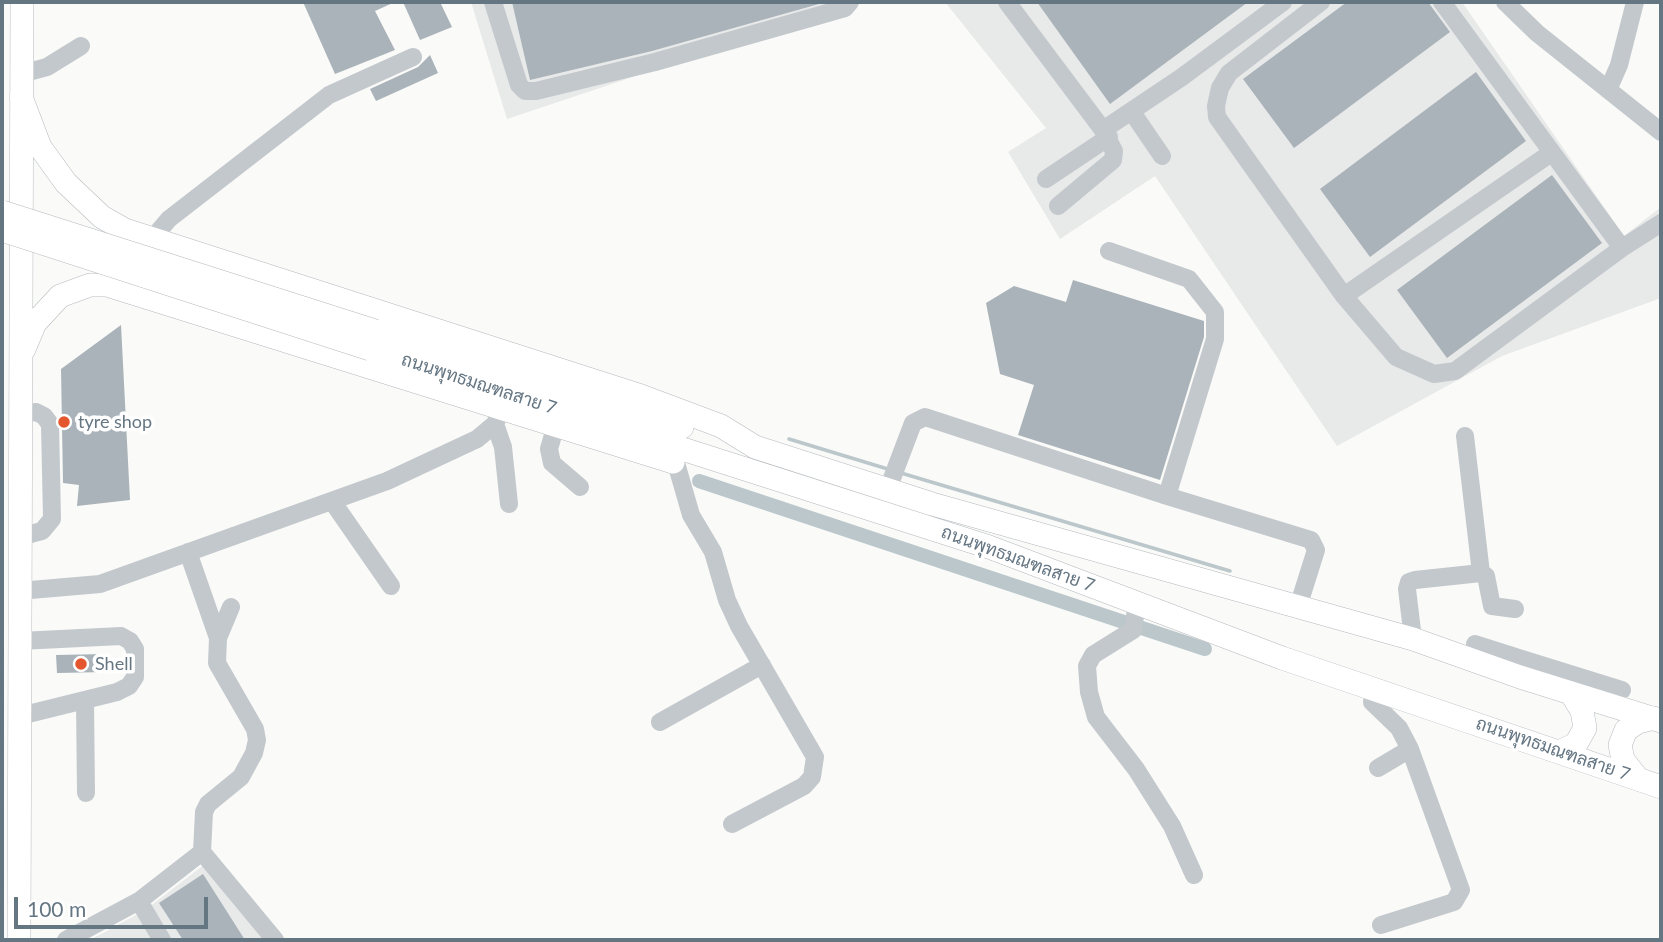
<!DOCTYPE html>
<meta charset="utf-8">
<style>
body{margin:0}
#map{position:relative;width:1663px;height:942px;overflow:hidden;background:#fafaf8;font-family:Lato,sans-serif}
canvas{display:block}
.frame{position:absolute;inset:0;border:4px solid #657683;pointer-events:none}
.scale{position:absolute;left:14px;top:897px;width:194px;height:32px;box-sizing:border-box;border:4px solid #657683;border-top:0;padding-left:9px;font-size:21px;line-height:24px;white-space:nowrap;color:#657683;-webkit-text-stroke:5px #fff;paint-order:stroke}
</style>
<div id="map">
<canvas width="1663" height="942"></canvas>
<div class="frame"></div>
<div class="scale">100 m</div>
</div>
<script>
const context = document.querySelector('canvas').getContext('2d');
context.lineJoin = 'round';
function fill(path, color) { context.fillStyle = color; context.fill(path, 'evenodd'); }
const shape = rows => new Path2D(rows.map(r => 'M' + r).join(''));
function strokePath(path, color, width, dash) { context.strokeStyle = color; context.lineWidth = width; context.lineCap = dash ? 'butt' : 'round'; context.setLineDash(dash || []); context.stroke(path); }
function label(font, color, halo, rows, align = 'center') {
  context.font = font + ' Lato,Sarabun,sans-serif'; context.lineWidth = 7; context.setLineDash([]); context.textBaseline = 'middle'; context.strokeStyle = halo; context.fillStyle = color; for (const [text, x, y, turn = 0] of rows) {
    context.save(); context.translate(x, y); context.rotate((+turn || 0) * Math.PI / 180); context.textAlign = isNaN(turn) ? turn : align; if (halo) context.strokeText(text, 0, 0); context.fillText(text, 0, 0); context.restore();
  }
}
fill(shape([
 [471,2,857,2,507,119],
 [945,2,1462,2,1624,236,1661,207,1661,298,1502,356,1337,446,1155,176,1060,239,1008,152,1046,128],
 [205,864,266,940,90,940,145,910]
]), '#e8e9e9');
strokePath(shape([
 [789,439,891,470],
 [901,473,1230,571]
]), '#bbc7cb', 3.5);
strokePath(shape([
 [699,481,1205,649]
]), '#bbc7cb', 14);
fill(shape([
 [303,2,395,2,375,11,395,50,335,74],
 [403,2,440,2,452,27,420,40],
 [512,2,818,2,819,4,652,51,530,80],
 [1037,2,1248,2,1110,104],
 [1347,2,1428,2,1450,32,1294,148,1243,79],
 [430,55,438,73,376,101,370,89,418,67],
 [1476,72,1526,141,1370,257,1320,189],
 [1552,175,1602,243,1447,358,1397,290],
 [1073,280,1204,321,1204,337,1160,480,1018,435,1034,385,1000,374,986,303,1014,286,1066,302],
 [121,325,130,500,77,506,79,485,63,483,61,369],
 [105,654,106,672,57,673,56,655],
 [203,874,245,940,183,940,159,903]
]), '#aab3b9');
const major = shape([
 [21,97,40,147,66,183,102,217,125,230,641,396,721,426,755,447,932,504,1413,639,1520,677,1661,721],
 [375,331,682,427],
 [24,349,35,323,60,296,90,285,107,285,673,462],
 [370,349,989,547,1282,658,1661,787],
 [1561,751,1576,744,1585,728,1582,711,1571,693],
 [1638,779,1623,760,1620,745,1626,730,1638,722,1654,718],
 [19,940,22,2]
]);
strokePath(major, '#b5babe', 24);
strokePath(shape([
 [493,2,519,85,525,91,536,91,655,62,817,16,845,8,850,2],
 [1007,2,1103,130,1182,77,1283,2],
 [1321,2,1229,73,1220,88,1216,106,1217,117,1344,296,1396,357,1434,374,1455,371,1622,248,1661,223],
 [1442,2,1622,248],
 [1505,2,1537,33,1661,132],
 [21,74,47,67,81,46],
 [1608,90,1619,65,1635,2],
 [1132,112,1162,156],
 [1046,179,1109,137],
 [1058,206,1113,160,1114,151,1103,130],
 [152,239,169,219,329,95,413,57],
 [1109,251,1189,279,1215,312,1215,339,1167,496,1311,540,1316,550,1298,607],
 [1344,296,1551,153],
 [495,424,503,447,509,504],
 [555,428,549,449,552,463,580,487],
 [1465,436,1481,573],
 [676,463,691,515,713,552,727,600,739,626,815,757,812,777,804,786,732,824],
 [888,489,913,423,925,417,1167,496],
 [332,501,391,586],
 [19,537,42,531,52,519,50,424,44,416,36,412,19,413],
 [188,552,218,638],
 [19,591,100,584,387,481,477,439,495,424,501,410],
 [1137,602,1133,630,1093,655,1087,666,1089,692,1096,717,1136,769,1172,826,1194,875],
 [1413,639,1407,589,1409,582,1415,580,1481,573,1486,576,1492,606,1515,609],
 [1475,644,1519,658,1520,670],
 [1519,658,1622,690],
 [1375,688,1372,702,1399,728,1410,749,1461,890,1454,902,1381,925],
 [85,701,86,793],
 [20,716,117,692,129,686,135,677,135,649,130,641,121,636,20,641],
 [660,722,762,665],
 [1378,768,1410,749],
 [202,852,204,812,208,804,241,777,254,753,257,740,255,729,217,663,218,638,231,607],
 [139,901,162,940],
 [66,940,139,901,202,852,275,940]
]), '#c3c8cc', 18);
strokePath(major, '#fff', 23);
const majorBridge = shape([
 [2,212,375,331],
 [2,230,370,349]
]);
strokePath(majorBridge, '#b5babe', 24, []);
strokePath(majorBridge, '#fff', 23);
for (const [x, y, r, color] of [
 [64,422,7,"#e4572e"],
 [81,664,7,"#e4572e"]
]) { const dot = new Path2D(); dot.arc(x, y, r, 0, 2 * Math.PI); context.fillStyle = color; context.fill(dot); strokePath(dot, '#fff', 2.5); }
label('18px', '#657683', '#fff', [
 ["ถนนพุทธมณฑลสาย 7",479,384,18],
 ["ถนนพุทธมณฑลสาย 7",1018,559,20],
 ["ถนนพุทธมณฑลสาย 7",1553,749,19]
]);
label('18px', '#657683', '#fff', [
 ["tyre shop",78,422],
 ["Shell",95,664]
], 'left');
</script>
